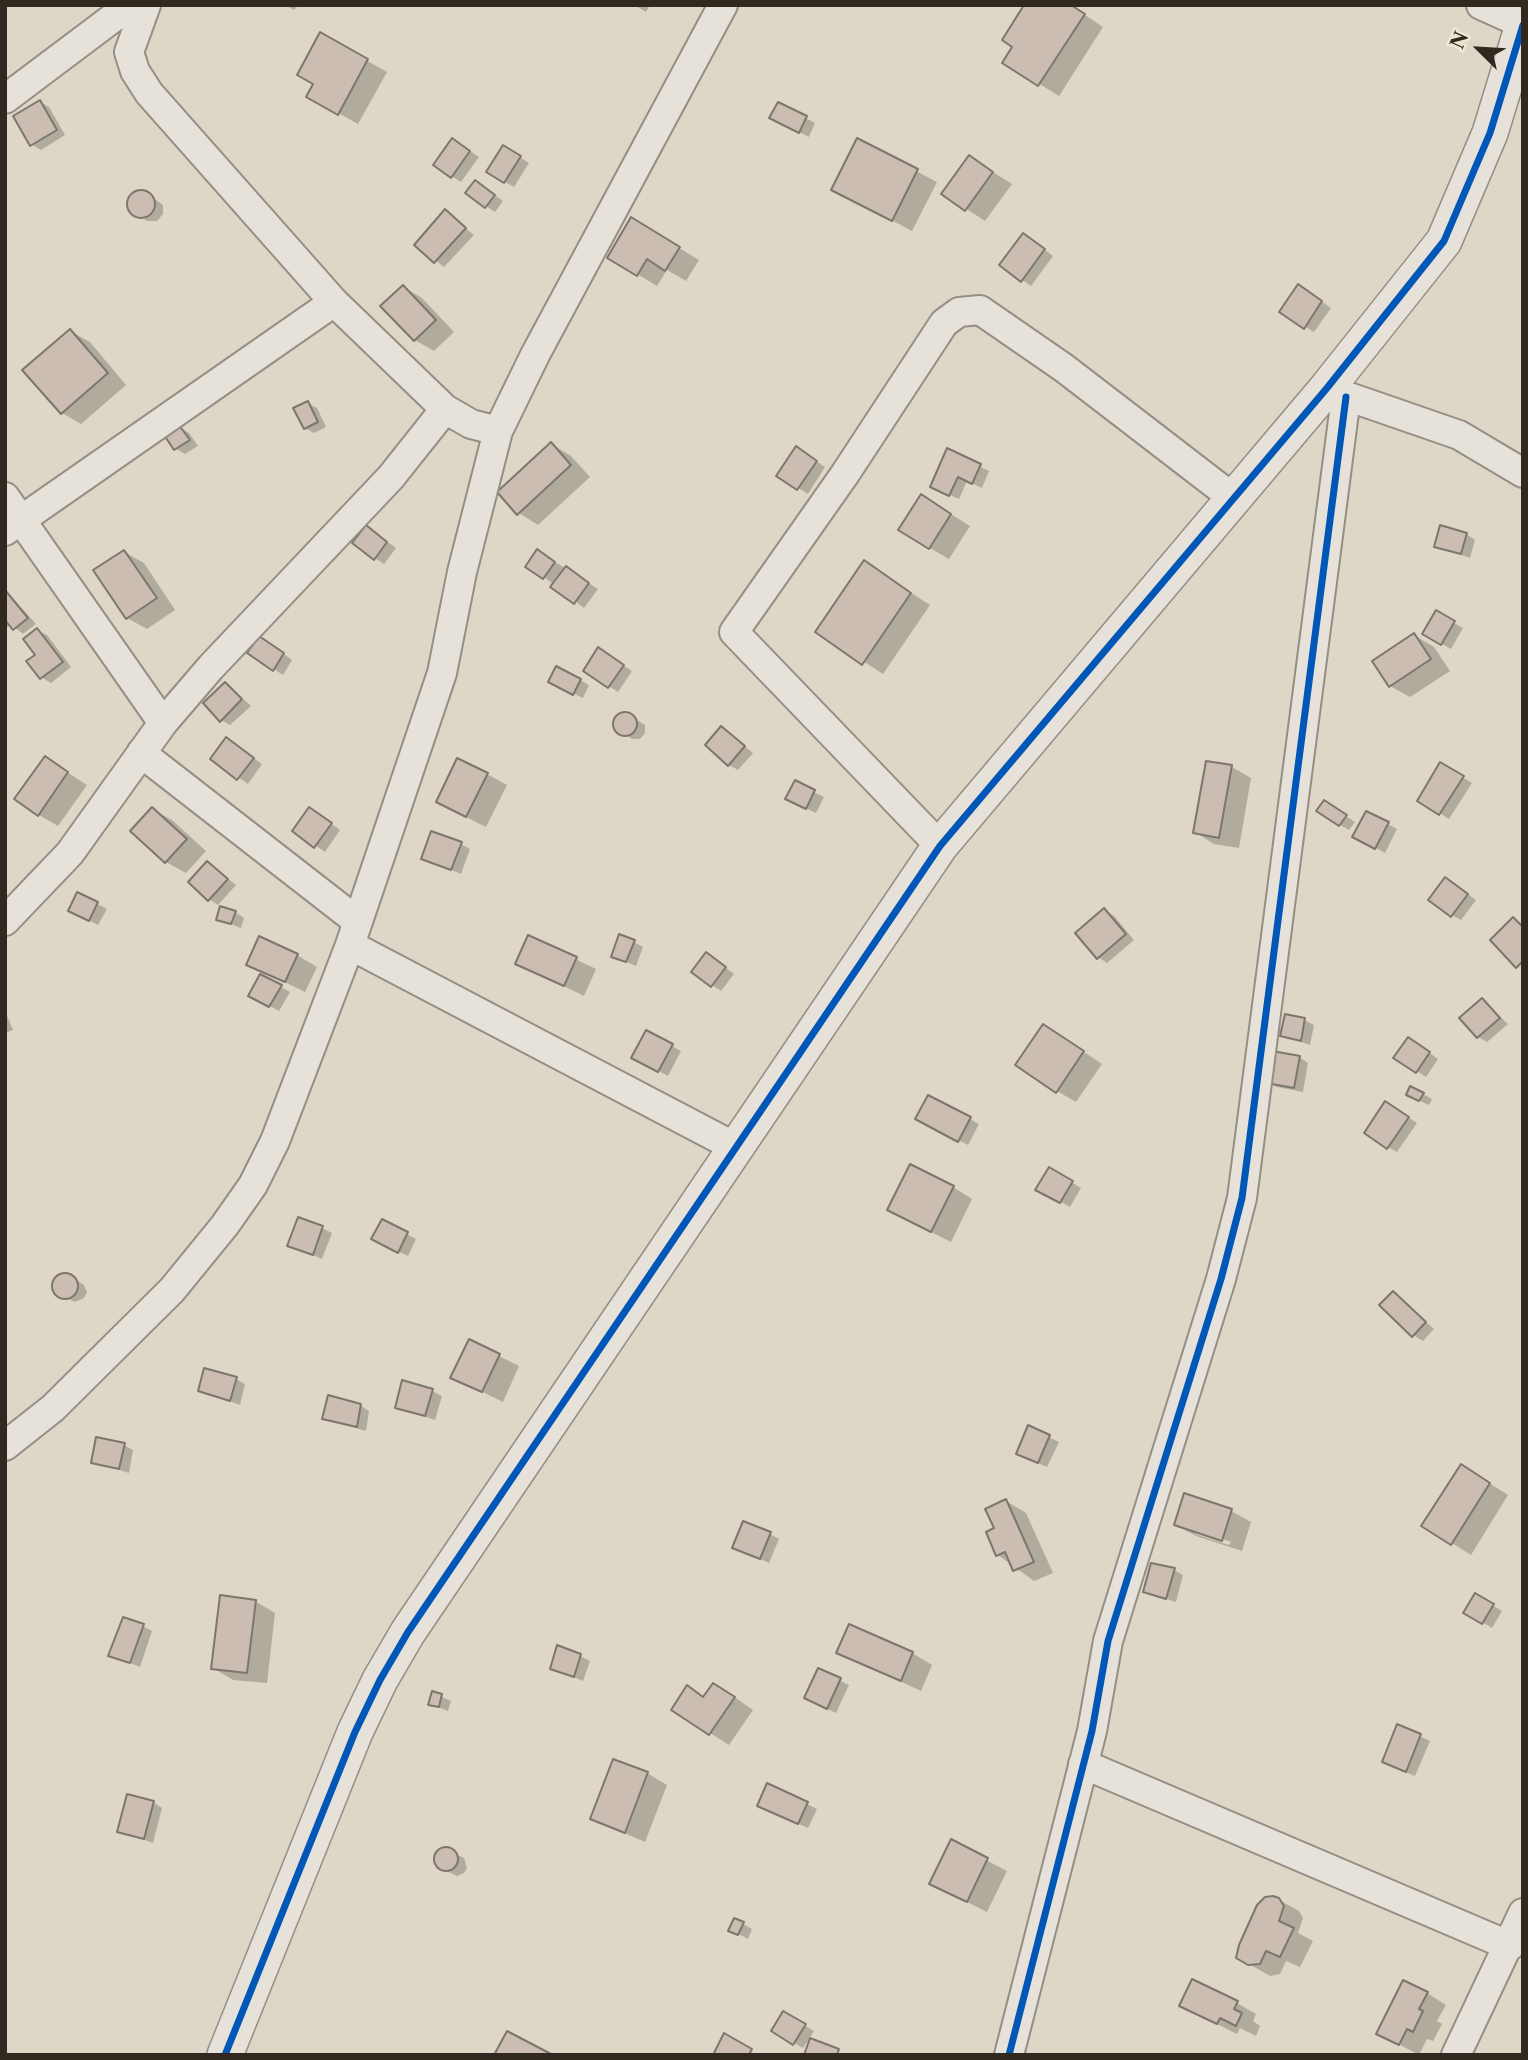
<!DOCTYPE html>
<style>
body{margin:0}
#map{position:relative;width:1528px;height:2060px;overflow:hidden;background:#ded6c6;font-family:"Libre Caslon Text",serif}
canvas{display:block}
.frame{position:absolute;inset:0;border:7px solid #31291f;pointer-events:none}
.north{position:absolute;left:1444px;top:14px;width:70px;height:70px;-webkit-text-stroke:5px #f0e7d3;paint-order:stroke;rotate:294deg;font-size:19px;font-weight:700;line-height:28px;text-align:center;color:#31291f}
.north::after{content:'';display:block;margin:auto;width:24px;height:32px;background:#31291f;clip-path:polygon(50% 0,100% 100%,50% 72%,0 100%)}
</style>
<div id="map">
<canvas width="1528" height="2060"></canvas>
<div class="frame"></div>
<div class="north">N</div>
</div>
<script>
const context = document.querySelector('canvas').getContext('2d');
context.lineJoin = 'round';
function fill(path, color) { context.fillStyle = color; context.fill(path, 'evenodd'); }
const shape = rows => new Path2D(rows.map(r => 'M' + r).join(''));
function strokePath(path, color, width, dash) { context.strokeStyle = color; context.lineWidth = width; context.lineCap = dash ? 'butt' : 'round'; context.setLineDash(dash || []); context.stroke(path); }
fill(shape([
 [285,5,299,5,294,10],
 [634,5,650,5,646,12],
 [1070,5,1103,27,1059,96,1004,62],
 [321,35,387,72,358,124,308,96,315,84],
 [40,102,49,107,65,135,41,150,31,144],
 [779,104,815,123,809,137,781,123],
 [858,141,937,182,912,231,853,200],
 [461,145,479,157,461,182,435,165],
 [504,147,529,163,514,187,488,172],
 [969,157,1012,184,985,221,944,194],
 [476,182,503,201,495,212,486,206],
 [136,192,145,192,163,205,163,214,157,221,147,221,130,209,129,199],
 [445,212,474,235,444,267,416,245],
 [651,231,699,260,686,281,667,270,657,286,609,257],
 [1032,240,1053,256,1031,286,1001,265],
 [403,287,422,298,454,332,434,351,415,340],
 [1308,292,1331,308,1314,332,1282,312],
 [70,331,90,342,126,385,81,424,62,413],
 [307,403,317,408,326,427,314,433,305,428],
 [179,427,189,433,198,446,185,454,176,449,167,436],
 [551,444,571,456,590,477,538,525,519,513],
 [948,451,989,471,982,488,967,481,959,499,941,491],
 [805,454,825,467,808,494,779,476],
 [922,496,970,526,949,559,930,548],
 [367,527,396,548,384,564,375,558],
 [1466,534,1475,540,1470,558,1436,546],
 [124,552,144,563,175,610,147,629,127,618],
 [547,557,598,589,584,608,544,577],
 [865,563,930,605,883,674,818,632],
 [5,590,36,624,23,634,11,624,5,629],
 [1436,613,1463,628,1451,649,1424,634],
 [37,630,47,635,71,667,51,683,41,677],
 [1414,635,1434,647,1450,671,1410,697,1390,686],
 [269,643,292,660,283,675,274,669],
 [608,655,632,671,618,692,585,671],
 [580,680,589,685,583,698,560,687],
 [226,684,251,706,230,725,221,720],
 [621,714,629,715,645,725,645,733,640,739,632,739,616,728,616,720],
 [722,728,753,753,738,770,729,765],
 [227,739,262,764,248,784,212,759],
 [45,758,87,785,58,826,39,815],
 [1208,763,1232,767,1251,778,1239,848,1214,844,1195,832],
 [1441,764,1472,783,1449,819,1419,800],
 [487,774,507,785,486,827,458,813],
 [795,783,824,797,816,813,797,804],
 [1333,808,1355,822,1349,830,1340,825],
 [152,809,172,820,206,851,186,873,166,862,132,831],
 [1367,813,1397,829,1385,853,1355,836],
 [319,815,340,830,325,852,295,831],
 [461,844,470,849,461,874,423,858],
 [208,863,236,885,218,905,209,899],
 [1455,885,1476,900,1461,920,1452,915],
 [78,894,107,909,98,925,79,915],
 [1104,910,1114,916,1134,940,1107,963,1098,957],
 [235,912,244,918,241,928,218,919],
 [529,937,596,969,584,996,517,963],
 [634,942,643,947,636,966,613,956],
 [297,955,317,967,305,992,248,964],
 [716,960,734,974,721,991,712,985],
 [261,976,290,992,279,1011,250,995],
 [1482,1000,1508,1024,1487,1042,1478,1037],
 [5,1011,13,1030,5,1033],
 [1304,1020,1314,1025,1310,1045,1282,1035],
 [647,1032,681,1051,668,1076,634,1057],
 [1063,1038,1102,1064,1076,1102,1057,1091],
 [1417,1044,1438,1059,1426,1077,1417,1071],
 [1299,1057,1308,1063,1303,1092,1277,1087,1268,1082],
 [1423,1094,1432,1099,1429,1105,1418,1100],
 [1395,1109,1417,1123,1397,1152,1388,1147],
 [917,1118,970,1119,979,1124,968,1145],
 [1049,1169,1081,1188,1070,1207,1038,1189],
 [953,1187,972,1199,951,1242,909,1221],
 [383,1221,416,1239,408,1256,383,1244],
 [322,1228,332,1233,322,1259,290,1245],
 [69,1275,84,1285,87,1292,84,1298,75,1302,58,1294,55,1283,59,1277],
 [1393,1293,1434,1329,1423,1341,1413,1335],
 [469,1341,519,1366,503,1402,452,1377],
 [236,1379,245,1384,240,1405,200,1390],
 [432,1391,442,1396,435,1420,397,1407],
 [360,1405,369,1411,366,1431,324,1419],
 [1029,1428,1059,1442,1047,1467,1027,1458],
 [124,1445,133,1450,129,1473,93,1462],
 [1481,1478,1508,1495,1471,1555,1452,1543],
 [1006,1501,1026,1513,1053,1573,1034,1581,998,1555,996,1529],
 [1231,1511,1251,1522,1242,1551,1196,1536,1176,1525],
 [1195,1530,1231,1542,1229,1545,1195,1534],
 [770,1534,779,1539,769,1563,734,1547],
 [1174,1570,1183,1575,1176,1602,1145,1592],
 [1475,1595,1502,1611,1492,1628,1465,1612],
 [255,1601,275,1613,267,1683,233,1680,213,1668],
 [143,1626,152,1631,140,1667,111,1655],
 [839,1653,912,1653,932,1665,921,1691],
 [580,1656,590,1661,583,1681,552,1668],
 [819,1670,849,1685,836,1713,815,1703],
 [688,1688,705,1698,733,1696,753,1710,729,1745,710,1733],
 [433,1693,451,1701,448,1711,430,1704],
 [1398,1726,1430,1741,1415,1776,1393,1767],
 [647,1773,667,1785,645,1842,592,1819],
 [768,1785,817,1809,808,1828,768,1810],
 [153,1802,162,1808,153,1843,119,1831],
 [951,1842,1007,1871,987,1912,951,1894],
 [444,1849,464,1858,467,1868,464,1873,457,1876,440,1868,436,1863,439,1852],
 [1279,1900,1299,1911,1303,1918,1298,1933,1313,1941,1300,1967,1286,1961,1280,1974,1270,1976,1249,1964],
 [743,1924,752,1929,748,1939,731,1930],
 [1427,1993,1446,2005,1437,2021,1442,2024,1433,2041,1427,2039,1419,2055,1378,2033],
 [1237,2003,1256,2014,1253,2021,1260,2026,1256,2036,1240,2028,1237,2034,1201,2016],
 [784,2013,814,2031,803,2048,774,2031]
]), '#0003');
const building = shape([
 [1024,5,1071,5,1085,14,1038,86,1002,63,1012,47,1002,40,1024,5],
 [320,32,368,59,338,115,306,97,313,84,297,75,320,32],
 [40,100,57,130,30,146,13,116,40,100],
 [778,102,807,116,799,133,769,118,778,102],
 [452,138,470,151,451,178,433,165,452,138],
 [857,138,918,169,892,221,831,190,857,138],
 [503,145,521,156,504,183,486,172,503,145],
 [969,155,993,172,965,211,941,194,969,155],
 [475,180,495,195,485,208,465,193,475,180],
 '127 204a14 14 0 1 1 28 0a14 14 0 1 1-28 0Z',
 [445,209,466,228,434,263,414,245,445,209],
 [631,217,680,247,665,271,647,259,637,276,607,258,631,217],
 [1023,233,1045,249,1021,282,999,265,1023,233],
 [1298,284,1322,301,1304,329,1279,312,1298,284],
 [403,285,436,320,414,341,380,306,403,285],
 [70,329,108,373,61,414,22,370,70,329],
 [308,401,318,422,304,429,293,408,308,401],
 [179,425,190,440,174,450,164,435,179,425],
 [551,442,571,465,517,515,497,492,551,442],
 [796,446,817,461,797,490,776,476,796,446],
 [947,448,981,464,972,484,958,477,949,496,930,487,947,448],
 [921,494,951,514,929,549,898,530,921,494],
 [366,525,387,542,374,560,352,543,366,525],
 [1440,525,1467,533,1461,554,1434,547,1440,525],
 [537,549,555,562,543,579,525,567,537,549],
 [124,550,157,598,126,619,93,570,124,550],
 [864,560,911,593,862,665,815,632,864,560],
 [566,566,589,583,574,604,550,587,566,566],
 [5,590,28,618,13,630,5,620,5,590],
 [1436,610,1455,621,1441,645,1422,634,1436,610],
 [37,628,63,662,40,679,26,661,35,655,23,639,37,628],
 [1414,633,1431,659,1389,687,1372,661,1414,633],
 [259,636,284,653,273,671,247,653,259,636],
 [598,647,624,665,608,688,583,671,598,647],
 [556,666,581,679,573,695,548,682,556,666],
 [225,682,242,699,220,722,203,703,225,682],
 '613 724a12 12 0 1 1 24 0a12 12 0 1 1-24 0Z',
 [721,726,745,746,728,766,705,745,721,726],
 [226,737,254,758,237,780,210,759,226,737],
 [45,756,68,772,38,816,14,799,45,756],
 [457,758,488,773,466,817,436,802,457,758],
 [1206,761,1232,765,1219,838,1193,833,1206,761],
 [1440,762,1464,776,1439,815,1417,801,1440,762],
 [795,780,815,790,806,809,785,799,795,780],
 [1324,800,1347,815,1339,826,1316,811,1324,800],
 [152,807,187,839,165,863,130,831,152,807],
 [309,807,332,823,314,848,292,831,309,807],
 [1366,811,1389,822,1375,849,1352,837,1366,811],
 [431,831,462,842,451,870,421,859,431,831],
 [207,861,228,879,208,901,188,882,207,861],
 [1445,877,1468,894,1451,917,1428,900,1445,877],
 [77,892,98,902,89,921,68,911,77,892],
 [220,906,236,911,231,924,216,920,220,906],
 [1104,908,1126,934,1097,959,1075,933,1104,908],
 [1513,917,1523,927,1523,961,1516,968,1490,940,1513,917],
 [619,934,635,940,626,962,611,957,619,934],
 [528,935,577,957,564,986,515,964,528,935],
 [259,936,298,954,285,982,246,965,259,936],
 [706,952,726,967,711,987,691,972,706,952],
 [260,974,282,985,269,1007,248,996,260,974],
 [1482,998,1500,1018,1477,1038,1459,1018,1482,998],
 [1285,1014,1305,1018,1301,1041,1280,1036,1285,1014],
 [1043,1024,1084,1051,1056,1093,1015,1065,1043,1024],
 [646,1030,673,1044,658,1072,631,1058,646,1030],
 [1408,1037,1430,1052,1416,1073,1393,1058,1408,1037],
 [1272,1051,1300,1056,1294,1088,1266,1083,1272,1051],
 [1410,1086,1424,1093,1419,1101,1406,1095,1410,1086],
 [928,1095,971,1117,958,1142,915,1119,928,1095],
 [1385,1101,1409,1117,1387,1149,1364,1133,1385,1101],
 [910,1164,954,1186,931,1232,887,1210,910,1164],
 [1049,1167,1073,1181,1060,1203,1035,1190,1049,1167],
 [298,1217,323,1226,313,1255,287,1246,298,1217],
 [382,1219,408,1232,398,1253,371,1239,382,1219],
 '52 1286a13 13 0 1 1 26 0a13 13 0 1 1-26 0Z',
 [1393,1291,1426,1322,1412,1337,1379,1305,1393,1291],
 [469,1339,500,1354,482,1392,450,1378,469,1339],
 [204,1368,237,1377,230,1401,198,1391,204,1368],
 [402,1380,433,1389,425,1416,395,1408,402,1380],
 [328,1395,361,1404,357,1427,322,1419,328,1395],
 [1028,1425,1050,1435,1038,1463,1016,1454,1028,1425],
 [96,1437,125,1443,119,1469,91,1463,96,1437],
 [1461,1464,1490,1483,1451,1545,1421,1526,1461,1464],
 [1184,1493,1232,1509,1222,1541,1174,1525,1184,1493],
 [1006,1499,1034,1562,1013,1571,1005,1552,996,1556,986,1532,994,1528,985,1509,1006,1499],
 [743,1521,771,1532,760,1559,732,1548,743,1521],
 [1151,1563,1175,1568,1166,1599,1143,1592,1151,1563],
 [1475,1593,1494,1604,1482,1624,1463,1613,1475,1593],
 [220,1595,256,1600,247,1673,211,1669,220,1595],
 [123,1617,144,1624,130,1663,108,1656,123,1617],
 [849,1624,913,1652,901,1681,836,1653,849,1624],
 [557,1645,581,1654,574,1677,550,1669,557,1645],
 [818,1668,841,1678,827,1709,804,1698,818,1668],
 [713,1683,735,1697,709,1735,671,1710,687,1685,703,1697,713,1683],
 [432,1691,442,1694,439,1707,428,1705,432,1691],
 [1397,1724,1421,1734,1406,1772,1382,1762,1397,1724],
 [613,1759,648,1772,625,1833,590,1819,613,1759],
 [767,1783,808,1802,798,1824,757,1806,767,1783],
 [127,1794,154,1801,144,1839,117,1832,127,1794],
 [951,1839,988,1858,967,1902,929,1884,951,1839],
 '434 1859a12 12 0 1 1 24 0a12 12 0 1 1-24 0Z',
 [1273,1896,1279,1898,1284,1906,1279,1921,1294,1928,1280,1957,1266,1951,1260,1964,1248,1965,1236,1958,1239,1945,1257,1905,1265,1897,1273,1896],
 [734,1918,744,1922,738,1935,728,1931,734,1918],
 [1192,1979,1238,2001,1234,2009,1242,2013,1236,2026,1220,2018,1217,2024,1179,2006,1192,1979],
 [1403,1980,1428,1992,1419,2009,1423,2011,1413,2032,1407,2029,1399,2045,1376,2034,1403,1980],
 [783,2011,806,2024,793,2045,771,2031,783,2011],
 [507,2031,553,2055,494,2055,507,2031],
 [724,2033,752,2049,749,2055,713,2055,724,2033],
 [810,2038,839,2049,837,2055,804,2055,810,2038]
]);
fill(building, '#cbbdb1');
strokePath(building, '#7c766d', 2);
const minor = shape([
 [146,5,129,52,135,71,149,93,334,302,445,409,471,424,498,431],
 [1481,5,1523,24],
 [5,99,130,5],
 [1329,390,1459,435,1523,473],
 [5,497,163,723],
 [5,531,334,302],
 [141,753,357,921],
 [940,846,734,632,845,474,944,323,959,312,980,310,1064,368,1233,498],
 [5,921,70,853,163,723,211,667,391,477,445,409],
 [350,945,735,1147],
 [5,1446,53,1408,172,1290,225,1225,253,1185,275,1141,350,945,442,673,462,572,498,431,535,355,723,5],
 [1083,1764,1510,1946],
 [1009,2055,1092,1731,1108,1641,1221,1279,1242,1198,1346,397],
 [1456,2055,1523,1913]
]);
const tertiary = shape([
 [225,2055,355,1732,380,1680,408,1632,940,846,1327,388,1444,241,1490,133,1523,25]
]);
strokePath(minor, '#948e84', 32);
strokePath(tertiary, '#948e84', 38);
strokePath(minor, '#e6e1d9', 28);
strokePath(tertiary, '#e6e1d9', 35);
strokePath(shape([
 [225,2055,355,1732,380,1680,408,1632,940,846,1327,388,1444,241,1490,133,1523,25],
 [1009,2055,1092,1731,1108,1641,1221,1279,1242,1198,1346,397]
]), '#0057b8', 7);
</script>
